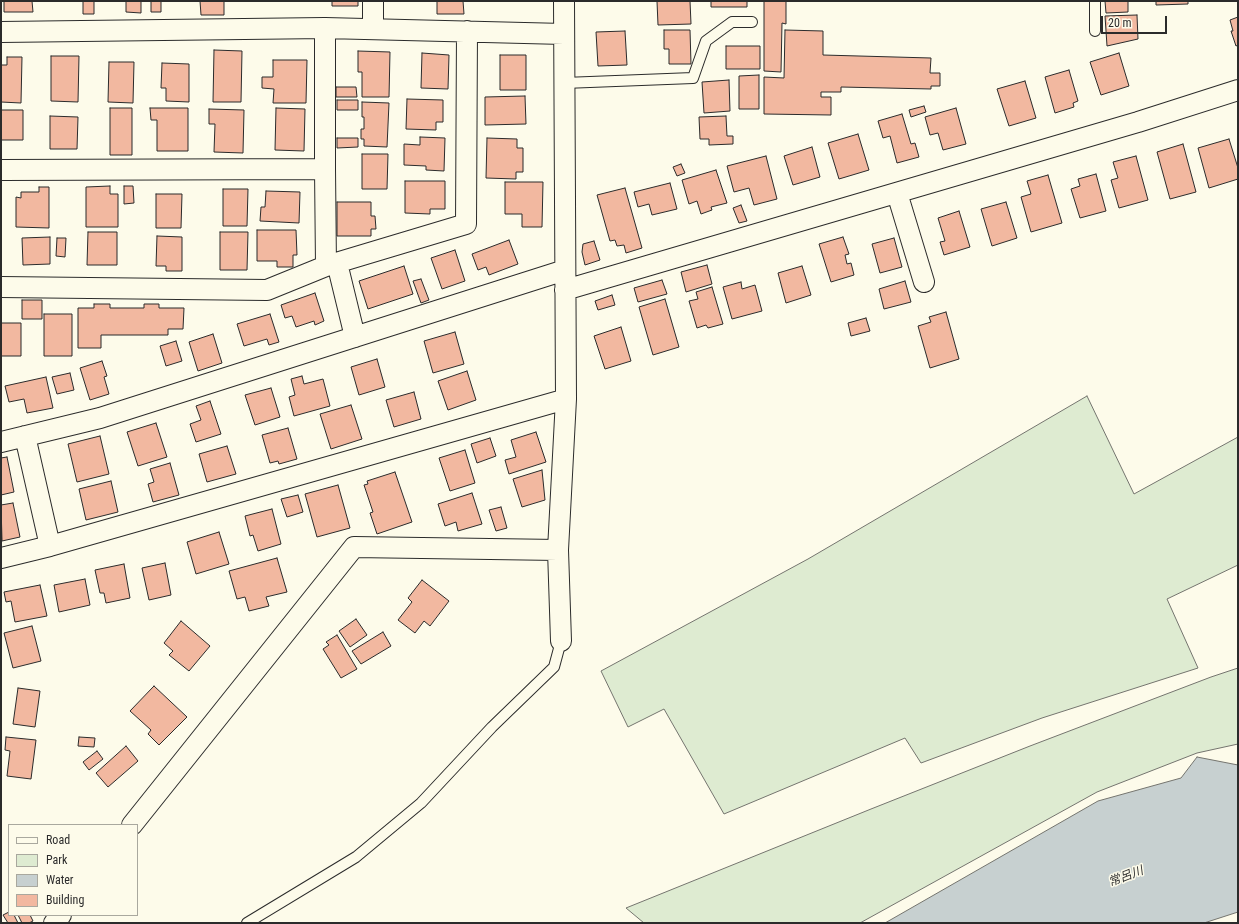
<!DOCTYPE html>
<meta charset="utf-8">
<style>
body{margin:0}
#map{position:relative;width:1239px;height:924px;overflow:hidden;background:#fdfbea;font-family:"Roboto Condensed",sans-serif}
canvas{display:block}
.frame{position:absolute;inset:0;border:2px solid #2b2b2b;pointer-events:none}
.legend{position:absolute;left:8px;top:824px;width:130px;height:92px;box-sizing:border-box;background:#fdfbea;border:1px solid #a9a89e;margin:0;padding:5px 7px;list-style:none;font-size:12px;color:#2b2b2b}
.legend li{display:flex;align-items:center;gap:8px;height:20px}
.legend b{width:20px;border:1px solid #a9a89e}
.scale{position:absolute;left:1101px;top:16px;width:66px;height:18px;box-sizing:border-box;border:2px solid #2b2b2b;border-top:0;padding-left:5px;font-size:12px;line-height:14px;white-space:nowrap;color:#2b2b2b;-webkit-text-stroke:3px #fdfbea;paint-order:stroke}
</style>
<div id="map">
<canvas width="1239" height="924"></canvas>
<div class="frame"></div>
<ul class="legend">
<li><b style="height:5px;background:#fdfbea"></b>Road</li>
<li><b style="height:11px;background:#deebd1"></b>Park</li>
<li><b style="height:11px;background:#c7d0d0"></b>Water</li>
<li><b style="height:11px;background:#f2b8a0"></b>Building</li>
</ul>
<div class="scale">20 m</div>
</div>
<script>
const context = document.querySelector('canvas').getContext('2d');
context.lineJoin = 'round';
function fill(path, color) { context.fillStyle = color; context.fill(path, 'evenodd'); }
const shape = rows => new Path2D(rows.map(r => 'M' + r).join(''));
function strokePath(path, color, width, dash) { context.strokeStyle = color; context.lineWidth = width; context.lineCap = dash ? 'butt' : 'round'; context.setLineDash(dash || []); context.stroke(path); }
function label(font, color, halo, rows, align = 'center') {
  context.font = font + ' "Roboto Condensed","Noto Sans JP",sans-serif'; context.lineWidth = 3; context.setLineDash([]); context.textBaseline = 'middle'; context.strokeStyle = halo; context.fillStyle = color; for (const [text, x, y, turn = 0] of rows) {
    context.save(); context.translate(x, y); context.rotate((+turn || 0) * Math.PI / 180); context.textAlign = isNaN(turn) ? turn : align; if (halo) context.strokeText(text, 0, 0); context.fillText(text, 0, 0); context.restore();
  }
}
const green = shape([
 [1087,396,1134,494,1238,437,1238,565,1167,599,1198,668,1042,718,921,763,905,738,724,814,664,709,628,727,601,671,808,559,1087,396],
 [1238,668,1238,744,1197,753,1097,792,860,923,644,923,626,908,871,809,1030,746,1211,677,1238,668]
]);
fill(green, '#deebd1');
strokePath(green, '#74746e', 1);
const water = shape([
 [1197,757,1238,765,1238,912,1204,923,885,923,1098,801,1181,778,1197,757]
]);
fill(water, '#c7d0d0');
strokePath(water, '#74746e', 1);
const building = shape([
 [4,1,32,1,33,12,4,12,4,1],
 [83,1,94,1,94,14,83,14,83,1],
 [126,1,141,1,141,13,126,12,126,1],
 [151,1,161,1,161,12,151,12,151,1],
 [200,1,224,1,224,15,201,15,200,1],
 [332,1,358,1,358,6,332,6,332,1],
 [437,1,463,1,464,14,437,14,437,1],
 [657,1,690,1,691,24,658,25,657,1],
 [711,1,747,1,747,7,711,7,711,1],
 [764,1,786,1,786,24,782,23,781,72,764,71,764,1],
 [1105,1,1128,1,1128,12,1106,13,1105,1],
 [1156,1,1188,1,1188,4,1156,5,1156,1],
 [1137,15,1138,39,1107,46,1105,16,1137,15],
 [1238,17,1238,45,1236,46,1231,31,1233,31,1230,20,1238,17],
 [664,30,690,30,691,64,669,64,669,49,664,49,664,30],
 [785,30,823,31,823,55,931,58,930,73,940,73,940,86,931,86,931,89,841,87,841,92,821,92,821,97,831,97,831,115,764,114,764,77,784,78,785,30],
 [625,31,627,65,598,66,596,32,625,31],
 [726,46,760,46,760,69,726,69,726,46],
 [214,50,242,51,241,102,213,102,214,50],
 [358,51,390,52,389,97,362,97,362,72,358,72,358,51],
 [422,53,449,55,448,89,421,88,422,53],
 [1119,53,1129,86,1101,95,1090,62,1119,53],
 [500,55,526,55,526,90,500,90,500,55],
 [51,56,79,56,78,102,51,101,51,56],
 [7,57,22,57,21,103,1,102,1,65,7,65,7,57],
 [273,60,307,60,306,103,273,103,274,89,262,88,262,77,273,77,273,60],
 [109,62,134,62,133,103,108,102,109,62],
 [162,63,189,64,189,102,166,101,166,88,161,88,162,63],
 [1069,70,1078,101,1073,103,1074,107,1055,113,1045,77,1069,70],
 [759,75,759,109,739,109,739,76,759,75],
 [729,80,730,111,704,113,702,82,729,80],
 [1025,81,1036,118,1009,126,997,89,1025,81],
 [336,87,356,87,357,97,336,97,336,87],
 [525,96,526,124,485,125,485,97,525,96],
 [407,99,443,100,443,122,436,122,436,130,406,129,407,99],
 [337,100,358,100,358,110,337,110,337,100],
 [362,102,389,103,387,147,364,146,364,139,361,139,361,129,364,129,364,117,362,117,362,102],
 [924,106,926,112,911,117,909,110,924,106],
 [110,108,132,108,132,155,110,155,110,108],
 [150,108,188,108,188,151,157,151,157,120,151,120,150,108],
 [276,108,305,109,304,151,275,150,276,108],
 [956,108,966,144,943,150,938,133,930,135,925,117,956,108],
 [209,109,244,110,243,153,214,152,215,124,209,124,209,109],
 [1,110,23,110,23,140,1,140,1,110],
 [902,114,911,144,915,143,919,157,897,163,890,136,883,138,878,121,902,114],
 [50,116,78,117,77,149,50,149,50,116],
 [726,116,727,136,733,136,733,144,709,145,709,139,700,139,699,117,726,116],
 [858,134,869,170,839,179,828,143,858,134],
 [420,137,445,138,444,171,426,170,426,166,404,165,404,144,420,145,420,137],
 [337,138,358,138,358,147,337,148,337,138],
 [487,138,517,139,517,148,523,148,523,172,516,172,516,179,486,178,487,138],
 [1229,139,1238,168,1238,179,1209,188,1198,148,1229,139],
 [1183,144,1196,192,1170,199,1157,152,1183,144],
 [812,147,820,177,793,185,784,156,812,147],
 [362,154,388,154,387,189,362,189,362,154],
 [766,156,777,199,754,205,749,188,734,192,727,166,766,156],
 [1136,156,1148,200,1119,208,1111,180,1118,178,1113,162,1136,156],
 [681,164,685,173,677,176,673,167,681,164],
 [716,170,727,203,711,207,712,210,701,214,697,201,689,204,682,180,716,170],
 [1096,174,1106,211,1080,218,1071,189,1080,186,1078,179,1096,174],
 [1048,175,1062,223,1031,232,1021,197,1031,194,1027,181,1048,175],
 [405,181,445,181,445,209,430,209,430,214,405,213,405,181],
 [505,182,543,182,542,227,522,227,522,214,505,214,505,182],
 [670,183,677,209,652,215,649,204,638,207,634,192,670,183],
 [110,186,110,194,118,194,118,227,86,227,86,187,110,186],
 [124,186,133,186,134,203,124,204,124,186],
 [39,187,49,187,49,228,16,227,16,197,21,198,21,192,39,192,39,187],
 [625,188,642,248,626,253,624,245,617,246,615,240,610,241,597,195,625,188],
 [223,189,248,189,247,226,223,226,223,189],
 [266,191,300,192,299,223,260,221,261,207,265,207,266,191],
 [156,194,182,194,181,228,156,228,156,194],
 [337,202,371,202,371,216,375,216,376,229,371,229,371,236,337,236,337,202],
 [1006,202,1017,238,992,246,981,209,1006,202],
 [741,205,747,221,739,223,733,208,741,205],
 [959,211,970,247,944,255,940,242,945,241,938,218,959,211],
 [257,230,296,230,297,255,293,255,293,267,277,267,277,261,257,261,257,230],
 [88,232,117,232,117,265,87,265,88,232],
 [220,232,248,232,247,270,220,270,220,232],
 [157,236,182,237,182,271,166,271,166,266,156,266,157,236],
 [50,237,50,264,23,265,22,238,50,237],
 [843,237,849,254,845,255,847,264,851,263,854,275,831,282,819,244,843,237],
 [57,238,66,238,65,257,56,256,57,238],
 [894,238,902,267,880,273,872,244,894,238],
 [509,240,518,264,489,275,486,267,478,270,472,254,509,240],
 [594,241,600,260,585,265,582,252,583,244,594,241],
 [455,250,465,281,442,289,431,258,455,250],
 [707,265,712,284,686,292,681,272,707,265],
 [404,266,413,294,368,309,359,281,404,266],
 [802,266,811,295,786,303,778,273,802,266],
 [421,279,429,300,421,303,413,281,421,279],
 [662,280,667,294,638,302,634,288,662,280],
 [905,281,911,302,884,309,879,289,905,281],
 [741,282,742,289,755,285,762,311,732,319,723,287,741,282],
 [712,287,723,324,708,328,706,325,697,328,689,301,698,299,696,292,712,287],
 [315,293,324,321,315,325,314,321,296,327,292,316,285,318,281,305,315,293],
 [612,295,615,305,598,310,595,301,612,295],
 [665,299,679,347,653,355,639,307,665,299],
 [22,300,42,300,42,319,22,319,22,300],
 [94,304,110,304,110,308,144,308,144,304,159,304,159,308,184,308,183,329,168,329,168,335,101,335,101,348,78,348,78,308,94,308,94,304],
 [946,312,959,359,930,368,918,326,931,322,929,317,946,312],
 [44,314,72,314,72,356,44,356,44,314],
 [270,314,279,342,269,345,267,339,244,346,237,324,270,314],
 [866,318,870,331,851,336,848,323,866,318],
 [1,323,21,323,21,356,1,356,1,323],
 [621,327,631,361,605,369,594,336,621,327],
 [455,332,464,364,433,373,424,341,455,332],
 [213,334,222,363,198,371,189,342,213,334],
 [176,341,182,361,166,366,160,346,176,341],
 [377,359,385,387,359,395,351,367,377,359],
 [102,361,107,376,104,377,109,394,90,400,80,368,102,361],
 [467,371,476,400,448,410,438,381,467,371],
 [70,373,74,390,57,394,52,377,70,373],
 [302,376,304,384,323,379,330,406,294,416,289,397,295,395,291,379,302,376],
 [46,377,53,408,27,413,24,399,9,402,5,386,46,377],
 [271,388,280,417,255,425,245,395,271,388],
 [414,392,421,419,394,427,386,400,414,392],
 [210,401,221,434,196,442,190,424,201,420,196,406,210,401],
 [351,405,362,439,331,449,320,414,351,405],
 [156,423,167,457,138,466,127,432,156,423],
 [288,428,297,459,279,464,278,461,270,463,262,435,288,428],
 [536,432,546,462,509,474,505,460,516,457,511,440,536,432],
 [100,436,109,474,77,482,68,444,100,436],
 [490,438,496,456,477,463,471,444,490,438],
 [227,446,236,474,207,482,199,454,227,446],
 [465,450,475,483,450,491,439,458,465,450],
 [7,457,14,492,1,495,1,458,7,457],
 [170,463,179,495,153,502,148,484,154,482,150,469,170,463],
 [542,470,545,500,522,507,513,479,542,470],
 [395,472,412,522,377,534,370,513,373,512,364,485,368,484,367,481,395,472],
 [111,481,118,512,86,520,79,489,111,481],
 [338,485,350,528,317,537,305,494,338,485],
 [472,493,482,524,458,531,456,522,445,526,438,504,472,493],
 [298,495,303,512,287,517,281,499,298,495],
 [13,503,20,537,2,541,1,505,13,503],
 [501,507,507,528,496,531,489,510,501,507],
 [272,509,281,544,258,551,253,535,250,536,245,516,272,509],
 [219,532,229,564,196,574,187,542,219,532],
 [277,558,287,592,266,597,269,606,249,611,245,597,237,599,229,571,277,558],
 [165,563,171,595,149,600,142,568,165,563],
 [124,564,130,598,106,603,104,593,100,593,95,570,124,564],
 [85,579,90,605,59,612,54,585,85,579],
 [422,580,449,601,430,626,424,621,415,633,398,620,412,602,408,598,422,580],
 [40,585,47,616,15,622,11,601,6,602,4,592,40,585],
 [356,619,367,635,350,647,339,631,356,619],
 [181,621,210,646,189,671,169,655,173,651,164,643,181,621],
 [32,626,41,661,13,668,4,633,32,626],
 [383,632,391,646,361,664,352,651,383,632],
 [337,635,357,669,341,678,323,649,329,645,326,642,337,635],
 [154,686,187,717,159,745,148,734,151,730,130,711,154,686],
 [18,688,40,691,35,727,13,724,18,688],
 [6,737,36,740,31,779,7,776,10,751,5,750,6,737],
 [79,737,95,738,94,747,78,746,79,737],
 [126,746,138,761,108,787,96,773,126,746],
 [97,751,103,759,89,770,83,762,97,751],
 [9,912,9,915,14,915,18,923,8,923,3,915,9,912],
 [18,915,30,915,33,921,29,923,22,923,18,915]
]);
fill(building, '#f2b8a0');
strokePath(building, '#2b2b2b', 1);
const lane = shape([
 [1095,1,1095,31],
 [564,83,693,78,706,41,732,22,752,22],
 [247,923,356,857,421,803,492,727,554,667,561,641]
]);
const street = shape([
 [325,28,325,169,326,266],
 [373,29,373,1],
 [1,32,325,28,564,34],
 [1,170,325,169],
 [897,193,924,282],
 [337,263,355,337],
 [1,287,267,290,326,266,466,224,467,31],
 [565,290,1138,122,1238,90],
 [25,436,50,546],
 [1,442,100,418,565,270],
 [1,558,50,546,566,399],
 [561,641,558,550,566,399,564,1],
 [132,825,354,547,558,550],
 [54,923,61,915]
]);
strokePath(lane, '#2b2b2b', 12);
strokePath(street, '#2b2b2b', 22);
strokePath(lane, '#fdfbea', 10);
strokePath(street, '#fdfbea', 20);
label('italic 12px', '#2b2b2b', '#fdfbea', [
 ["常呂川",1126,877,-21]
]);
</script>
